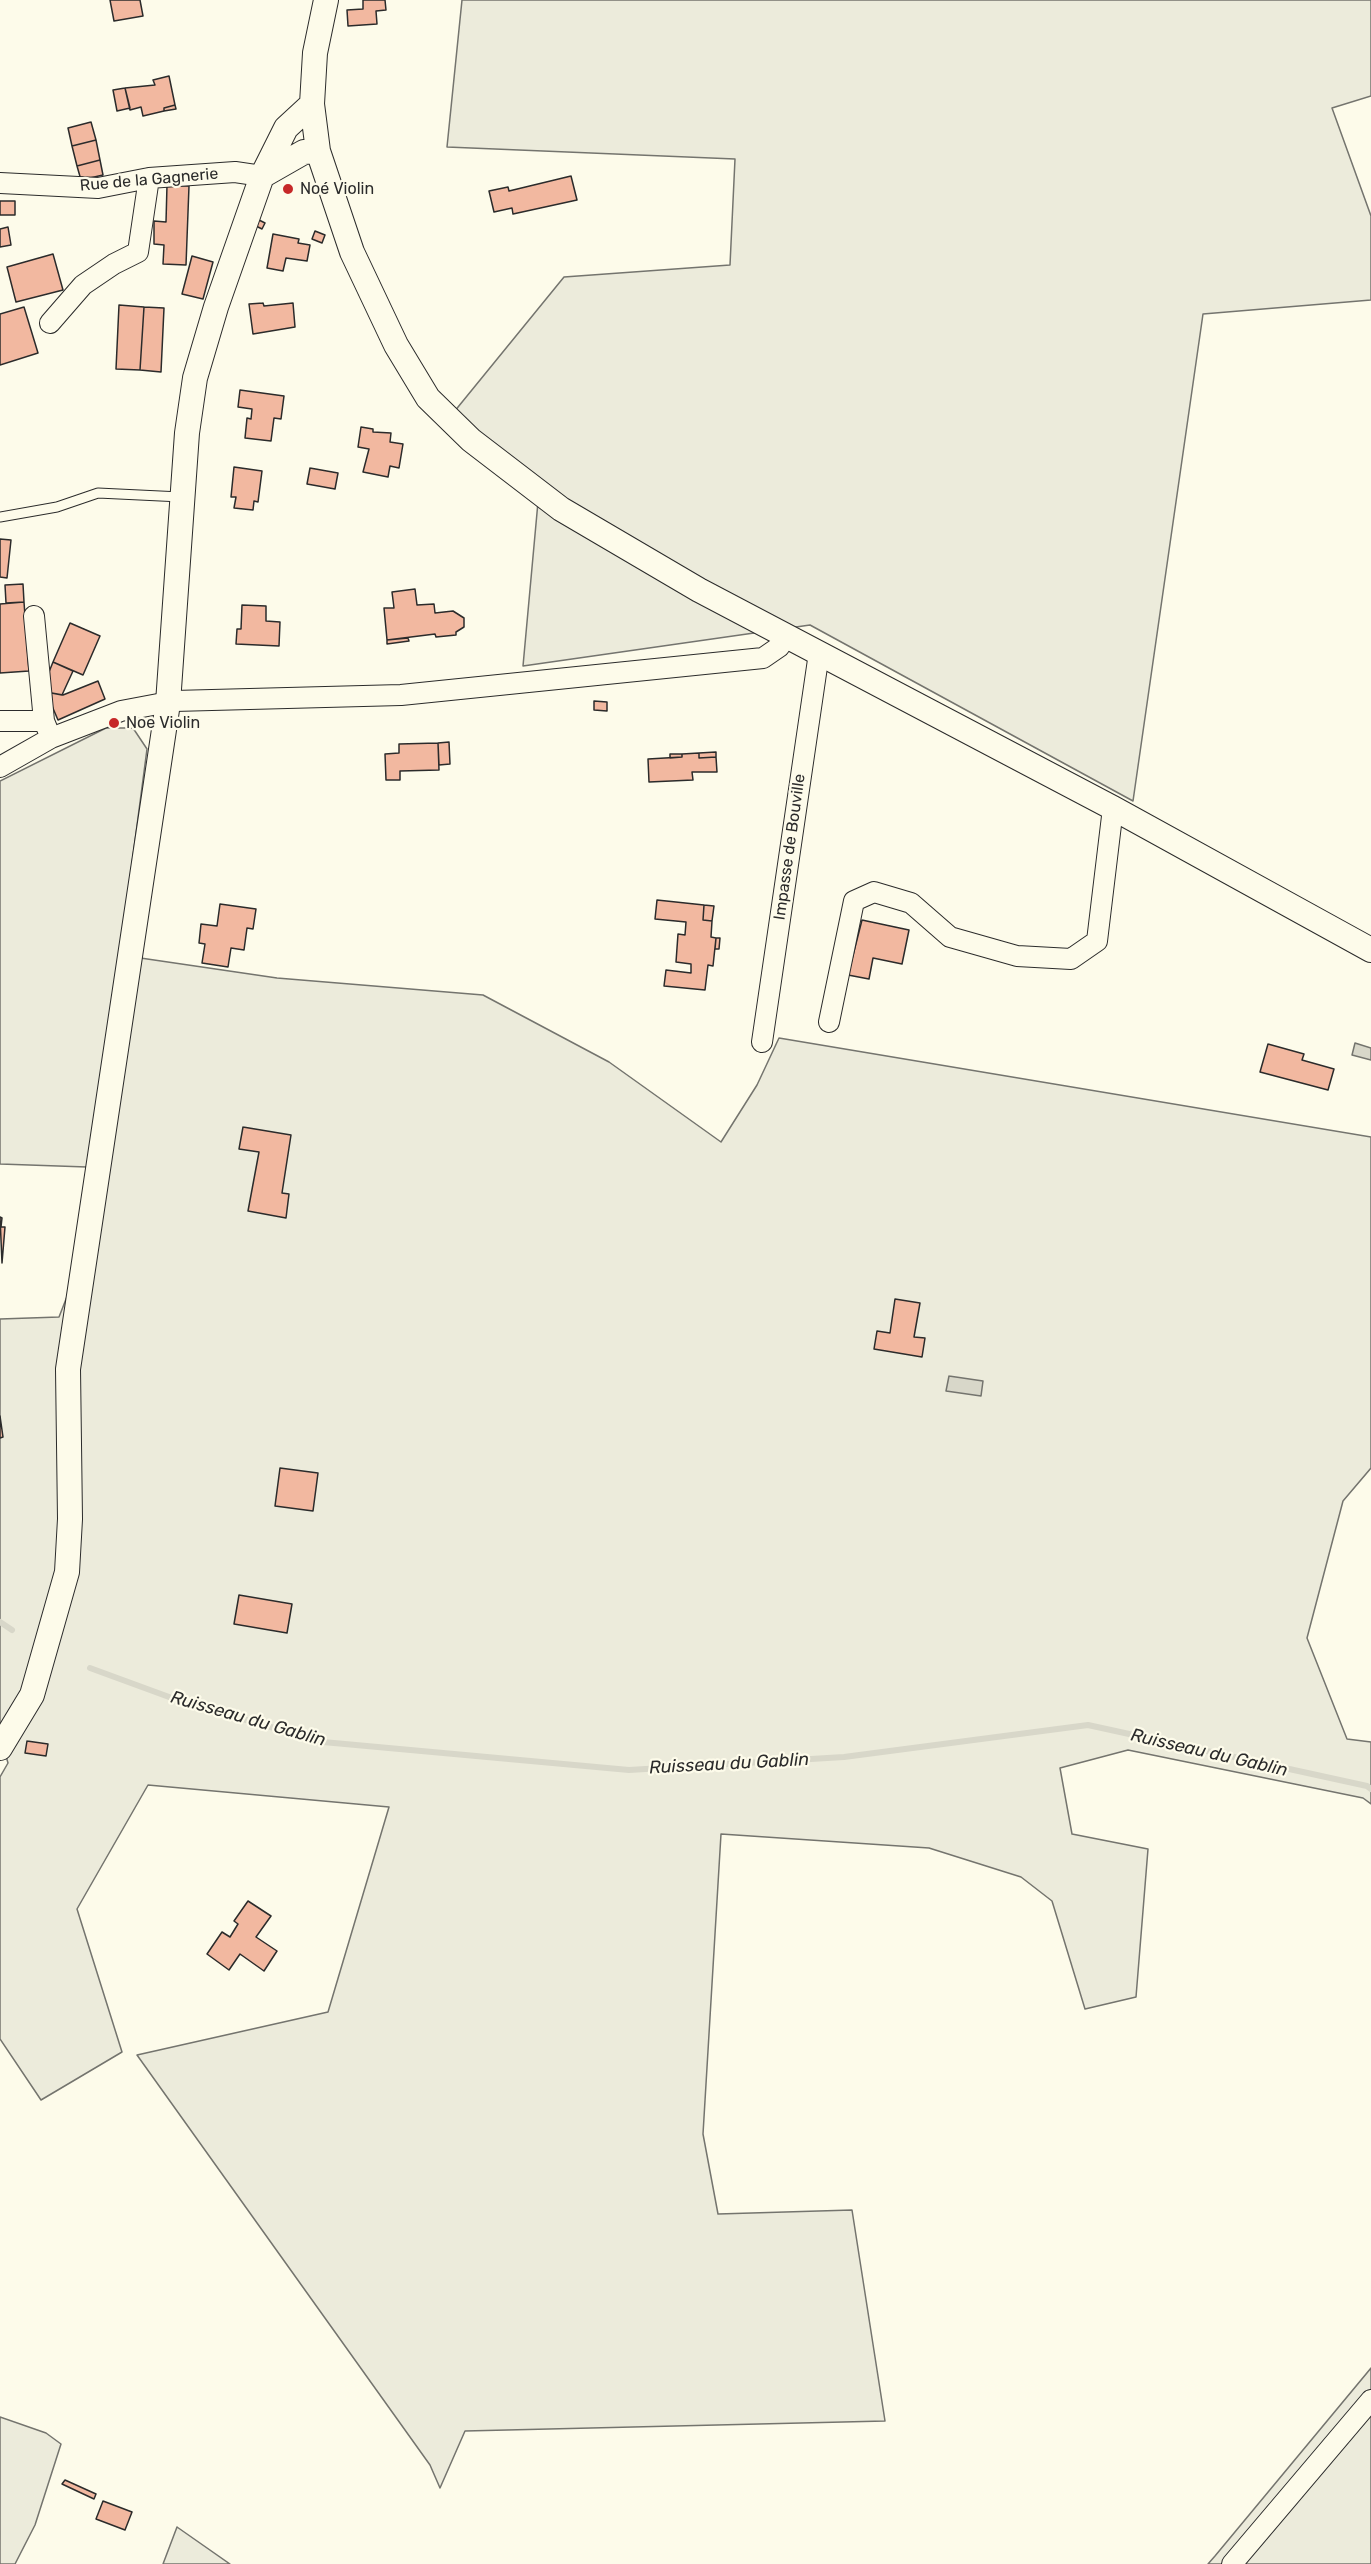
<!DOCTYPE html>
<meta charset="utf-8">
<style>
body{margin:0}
canvas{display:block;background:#fdfbea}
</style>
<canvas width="1371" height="2564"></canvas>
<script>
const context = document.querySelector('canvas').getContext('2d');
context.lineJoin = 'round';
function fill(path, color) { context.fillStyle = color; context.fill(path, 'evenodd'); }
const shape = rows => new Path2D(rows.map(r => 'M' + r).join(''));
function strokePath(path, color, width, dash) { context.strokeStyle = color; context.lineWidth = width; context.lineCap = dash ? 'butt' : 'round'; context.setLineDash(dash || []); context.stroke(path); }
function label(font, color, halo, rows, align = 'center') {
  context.font = font + ' Rubik,sans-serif'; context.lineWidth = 4.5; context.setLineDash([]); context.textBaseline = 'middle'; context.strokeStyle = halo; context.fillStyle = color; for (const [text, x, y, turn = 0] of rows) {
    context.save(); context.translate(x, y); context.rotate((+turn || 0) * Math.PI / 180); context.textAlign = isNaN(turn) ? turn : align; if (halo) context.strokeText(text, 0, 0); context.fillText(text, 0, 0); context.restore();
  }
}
const green = shape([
 [462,0,1371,0,1371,96,1332,108,1371,216,1371,300,1203,314,1133,801,810,625,523,666,540,480,445,423,564,277,730,265,735,159,447,147,462,0],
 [106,728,133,728,147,749,120,955,277,978,483,995,609,1062,721,1142,757,1085,779,1038,1371,1137,1371,1468,1343,1501,1307,1638,1347,1739,1371,1742,1371,1804,1363,1798,1128,1750,1060,1768,1072,1834,1148,1849,1136,1997,1085,2009,1052,1901,1021,1877,929,1848,721,1834,703,2134,718,2214,852,2210,885,2421,465,2431,440,2488,430,2465,137,2055,328,2012,389,1807,148,1785,77,1909,122,2052,41,2100,0,2039,0,1777,8,1763,0,1735,0,1319,59,1317,68,1294,87,1167,0,1164,0,781,106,728],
 [1371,2368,1371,2564,1208,2564,1215,2556,1371,2368],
 [0,2417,46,2433,61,2444,35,2525,15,2564,0,2564,0,2417],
 [177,2527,230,2564,163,2564,177,2527]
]);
fill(green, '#ecebdb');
strokePath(green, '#74746e', 1.5);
const water = shape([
 [1355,1043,1371,1048,1371,1060,1352,1055,1355,1043],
 [949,1376,983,1381,981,1396,946,1391,949,1376]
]);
fill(water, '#d8d7c9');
strokePath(water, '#74746e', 1.5);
strokePath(shape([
 [0,1622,12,1630],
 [90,1668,180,1701,323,1742,629,1770,844,1757,1088,1725,1367,1786,1371,1789]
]), '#d8d7c9', 6);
const building = shape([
 [110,0,140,0,143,16,114,21,110,0],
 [363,0,385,0,386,10,376,11,377,24,348,26,347,10,363,9,363,0],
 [169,76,175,105,164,108,164,111,143,116,141,107,130,110,125,88,155,85,153,80,169,76],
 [125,88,130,108,117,111,113,90,125,88],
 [175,105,176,109,164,111,164,108,175,105],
 [91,122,96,140,72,146,68,128,91,122],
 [96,140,100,160,77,166,72,146,96,140],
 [100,160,103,175,81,180,77,166,100,160],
 [571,176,577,200,513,214,512,208,494,212,489,191,508,187,509,191,571,176],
 [167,185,189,186,186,265,163,264,164,245,154,244,154,221,166,222,167,185],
 [0,201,15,201,15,215,0,215,0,201],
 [257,219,265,223,262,229,254,225,257,219],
 [8,227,11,245,0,247,0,229,8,227],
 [315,231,325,235,322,243,312,239,315,231],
 [273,234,299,239,298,243,310,245,307,261,286,258,283,271,267,268,273,234],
 [53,254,63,290,16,302,7,267,53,254],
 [192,256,213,262,203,299,182,294,192,256],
 [263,303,264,306,293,303,295,327,253,334,249,304,263,303],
 [119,305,144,307,140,370,116,369,119,305],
 [24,307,38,353,0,365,0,314,24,307],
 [144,307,164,308,161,372,140,370,144,307],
 [240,390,284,396,281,419,274,418,271,441,245,438,247,418,251,419,252,409,238,407,240,390],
 [361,427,373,429,373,432,391,433,390,442,403,444,399,468,390,466,388,477,363,472,369,449,358,447,361,427],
 [234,467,262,471,258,502,254,501,253,510,234,508,236,497,231,497,234,467],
 [310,468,338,473,335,489,307,484,310,468],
 [0,539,11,540,7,578,0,577,0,539],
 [23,584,24,602,6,603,5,585,23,584],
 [415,589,417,605,434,604,435,613,453,611,464,618,464,627,456,632,456,635,436,637,435,634,387,640,384,608,394,608,392,592,415,589],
 [24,602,29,671,0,673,0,604,24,602],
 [242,605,266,606,266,621,280,622,279,646,236,644,237,629,241,629,242,605],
 [70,623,100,636,83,675,53,662,70,623],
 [408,638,409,641,387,644,387,640,408,638],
 [53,662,73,671,62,695,46,692,45,682,53,662],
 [98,681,105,699,58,720,46,692,63,695,98,681],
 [594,701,607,702,607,711,594,710,594,701],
 [449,742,450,764,439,765,438,743,449,742],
 [438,743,439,770,400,771,400,780,386,780,385,754,399,753,399,744,438,743],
 [716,752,716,757,699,758,699,753,716,752],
 [699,753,699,758,716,757,717,772,692,772,693,780,649,782,648,759,682,757,682,754,699,753],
 [670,754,682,754,682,757,670,758,670,754],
 [657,900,704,905,703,920,712,921,711,937,716,938,713,966,708,965,705,990,664,986,666,970,691,973,691,964,676,962,678,934,685,935,686,922,655,919,657,900],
 [220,904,256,909,253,929,247,928,244,950,231,948,228,967,202,963,205,944,199,943,201,924,217,926,220,904],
 [704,905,714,906,712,921,703,920,704,905],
 [862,920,909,930,902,964,873,958,869,979,848,975,862,920],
 [716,938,720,938,719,949,715,949,716,938],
 [1268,1044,1304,1054,1302,1060,1334,1069,1328,1090,1260,1072,1268,1044],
 [243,1127,291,1135,282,1193,289,1194,286,1218,248,1211,259,1152,239,1149,243,1127],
 [0,1217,2,1218,1,1227,5,1227,2,1263,0,1217],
 [895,1299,920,1303,914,1337,925,1338,922,1357,874,1349,877,1331,890,1333,895,1299],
 [0,1416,3,1437,0,1438,0,1416],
 [280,1468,318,1473,313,1511,275,1506,280,1468],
 [239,1595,292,1604,287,1633,234,1624,239,1595],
 [27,1741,48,1744,46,1756,25,1753,27,1741],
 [248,1901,271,1916,256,1937,277,1951,264,1971,240,1954,229,1970,207,1954,222,1932,230,1937,238,1924,234,1921,248,1901],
 [65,2480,96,2494,94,2499,62,2484,65,2480],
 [103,2501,132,2512,125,2530,96,2519,103,2501]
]);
fill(building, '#f2b8a0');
strokePath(building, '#2b2b2b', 1.5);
const service = shape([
 [0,517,57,507,98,493,181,497]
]);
const minor = shape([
 [0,183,98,188,149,178,235,172,262,176],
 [50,323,83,285,114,264,138,252,149,178],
 [34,616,44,721,51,738],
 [0,721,44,721],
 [0,767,51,738,121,711,174,701,401,695,763,658,779,647,787,636],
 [829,1022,854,901,874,892,911,903,950,937,1017,956,1071,959,1097,941,1113,808],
 [762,1042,819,653],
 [1232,2564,1371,2400]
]);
const tertiary = shape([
 [326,0,315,53,312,104,318,151,352,252,396,345,428,398,471,440,561,509,699,590,1113,808,1371,950],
 [262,176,304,152,318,151],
 [0,1748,32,1695,67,1572,70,1519,68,1369,168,703,187,433,195,378,216,307,262,176,286,128,312,104]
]);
strokePath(service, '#2b2b2b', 11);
strokePath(minor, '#2b2b2b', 22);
strokePath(tertiary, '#2b2b2b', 26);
strokePath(service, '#fdfbea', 9);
strokePath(minor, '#fdfbea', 20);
strokePath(tertiary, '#fdfbea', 24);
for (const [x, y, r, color] of [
 [288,189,6,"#c62828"],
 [114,723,6,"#c62828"]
]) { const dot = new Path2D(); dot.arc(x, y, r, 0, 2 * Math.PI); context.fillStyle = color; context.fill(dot); strokePath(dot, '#fdfbea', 2); }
label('16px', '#2b2b2b', '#fdfbea', [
 ["Rue de la Gagnerie",149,180,-5],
 ["Impasse de Bouville",790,847,-82]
]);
label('16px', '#2b2b2b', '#fdfbea', [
 ["Noé Violin",300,189],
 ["Noe Violin",126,723]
], 'left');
label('italic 18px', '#2b2b2b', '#fdfbea', [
 ["Ruisseau du Gablin",248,1719,16],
 ["Ruisseau du Gablin",1209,1753,13],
 ["Ruisseau du Gablin",729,1764,-3]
]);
</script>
